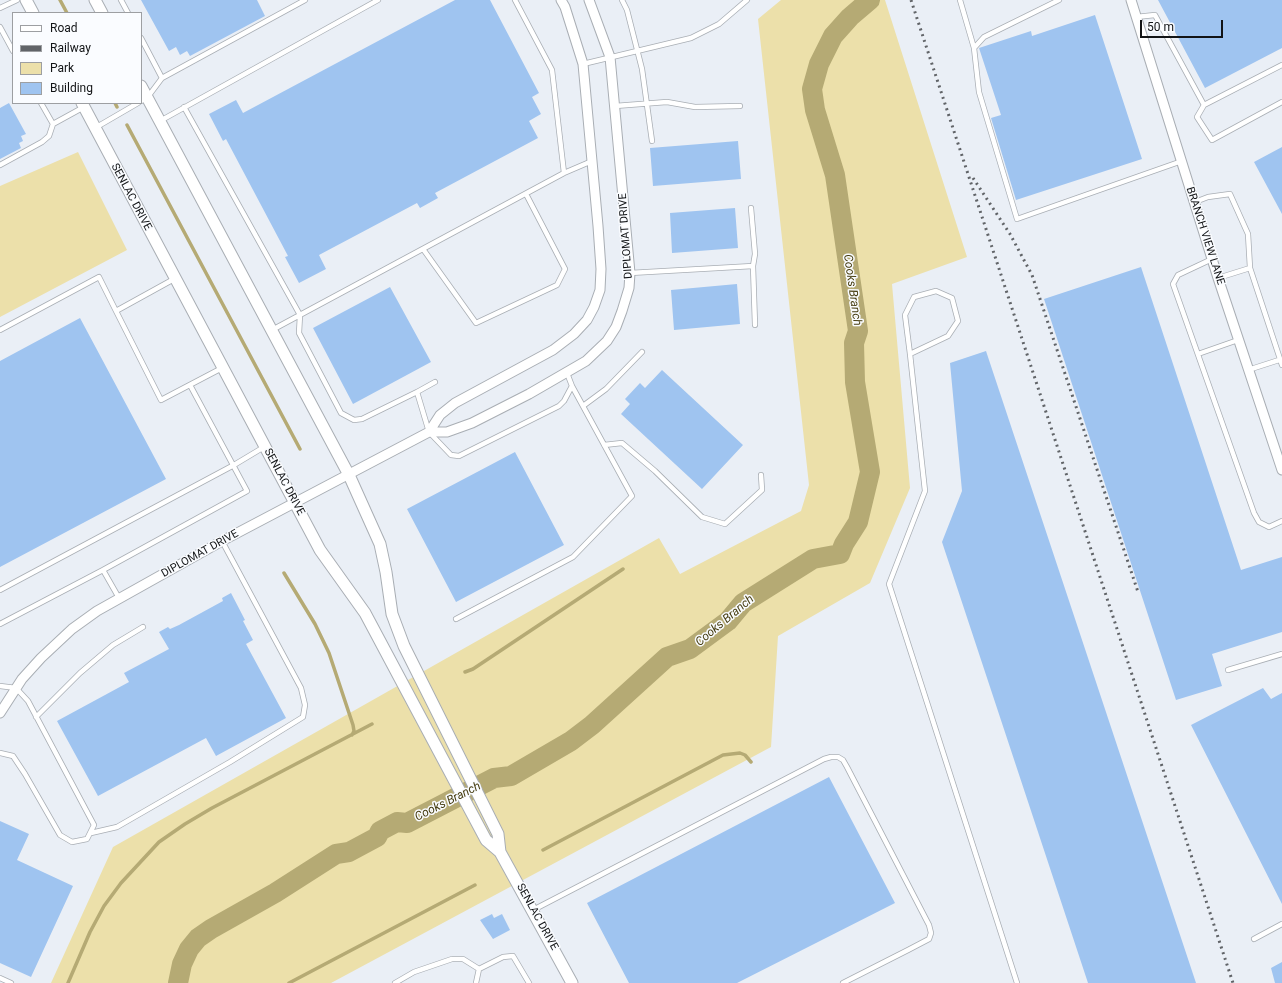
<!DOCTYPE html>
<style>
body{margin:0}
#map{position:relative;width:1282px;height:983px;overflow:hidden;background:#eaeff6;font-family:Roboto,sans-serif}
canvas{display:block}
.legend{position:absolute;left:12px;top:12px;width:130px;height:92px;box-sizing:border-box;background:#fafcff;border:1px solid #9d9fa2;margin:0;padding:5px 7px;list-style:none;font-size:12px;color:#121416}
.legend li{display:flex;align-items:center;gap:8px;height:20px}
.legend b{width:20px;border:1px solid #9d9fa2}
.scale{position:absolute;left:1140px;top:20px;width:83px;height:18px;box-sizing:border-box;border:2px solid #121416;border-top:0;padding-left:5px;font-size:12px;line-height:14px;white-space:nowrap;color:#121416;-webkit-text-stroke:3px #fafcff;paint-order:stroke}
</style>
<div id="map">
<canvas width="1282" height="983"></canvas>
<ul class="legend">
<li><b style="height:5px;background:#fff"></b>Road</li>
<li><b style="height:5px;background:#616468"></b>Railway</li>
<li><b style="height:11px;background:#ece0aa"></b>Park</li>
<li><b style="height:11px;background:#9fc4f0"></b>Building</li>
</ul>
<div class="scale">50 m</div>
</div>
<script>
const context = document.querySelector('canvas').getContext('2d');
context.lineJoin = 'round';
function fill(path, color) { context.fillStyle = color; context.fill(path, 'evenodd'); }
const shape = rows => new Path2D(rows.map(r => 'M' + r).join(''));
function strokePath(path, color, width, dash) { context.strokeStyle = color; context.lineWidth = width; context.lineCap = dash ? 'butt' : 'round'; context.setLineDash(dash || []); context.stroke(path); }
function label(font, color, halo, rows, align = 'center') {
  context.font = font + ' Roboto,sans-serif'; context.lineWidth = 3; context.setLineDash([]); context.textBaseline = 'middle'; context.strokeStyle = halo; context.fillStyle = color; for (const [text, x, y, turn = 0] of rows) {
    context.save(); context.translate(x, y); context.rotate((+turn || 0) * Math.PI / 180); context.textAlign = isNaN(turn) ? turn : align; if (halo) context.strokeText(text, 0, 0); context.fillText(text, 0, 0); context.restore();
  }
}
fill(shape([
 [781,0,885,0,967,257,892,284,910,488,870,583,778,636,771,747,331,983,51,983,113,847,659,538,680,574,801,511,809,485,758,19],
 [78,152,127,250,0,317,0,186]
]), '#ece0aa');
strokePath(shape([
 [60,0,67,13],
 [115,103,117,107],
 [127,125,300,449],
 [284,573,315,624,329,653,353,725,354,731,352,735],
 [465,672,473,669,623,569],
 [543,850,723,755,740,753,745,755,751,762],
 [68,983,90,932,104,906,121,883,159,842,185,824,212,808,372,724],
 [289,983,475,885]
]), '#b5aa74', 3.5);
strokePath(shape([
 [178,983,182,964,189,949,198,938,211,929,275,893,336,854,349,852,377,837,380,831,397,822,407,823,494,778,511,776,571,741,592,725,667,657,690,649,728,621,743,603,813,559,840,554,844,544,858,522,870,472,855,382,854,343,858,331,835,175,815,110,812,89,819,64,833,36,850,17,870,0]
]), '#b5aa74', 20);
fill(shape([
 [141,0,257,0,265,16,190,56,187,51,180,55,176,47,169,51],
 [455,0,490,0,539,93,532,97,541,114,529,121,538,138,435,193,438,198,420,208,417,203,319,255,326,269,299,283,285,257,288,256,226,139,223,141,209,114,236,100,243,113],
 [1158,0,1282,0,1282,48,1205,88],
 [1095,15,1142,159,1016,200,991,118,1001,115,979,48,1031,31,1032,36],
 [9,103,26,134,21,136,23,141,19,143,21,148,0,159,0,108],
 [738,141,741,179,653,186,650,148],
 [1282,147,1282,214,1254,162],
 [735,208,738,248,672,253,670,213],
 [1141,267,1241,570,1282,557,1282,632,1212,654,1222,686,1176,700,1044,299],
 [737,284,740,324,674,330,671,290],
 [390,287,431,362,353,404,313,328],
 [80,318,166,479,0,567,0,361],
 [986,351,1196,983,1088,983,942,542,962,491,950,363],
 [662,370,743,445,702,489,621,414,630,404,625,399,640,383,645,388],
 [515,452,564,545,456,602,407,509],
 [231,593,245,620,243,621,253,640,246,644,286,718,216,756,206,738,98,796,57,721,129,682,124,673,169,649,159,632,168,627,170,629,179,625,223,601,222,598],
 [1263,688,1271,699,1282,693,1282,904,1191,725],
 [829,777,895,903,737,983,629,983,587,903],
 [0,821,29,834,17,860,73,886,31,977,0,963],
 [492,914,494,918,502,914,510,930,493,939,480,920],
 [1282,962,1282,983,1275,983,1271,968]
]), '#9fc4f0');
const service = shape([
 [121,0,128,13],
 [622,0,627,10,642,69,652,141],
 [960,0,974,48],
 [1059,0,984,37,974,48,979,92,1017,219,1182,161],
 [0,8,17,0],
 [1136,17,1155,15,1204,105],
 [0,27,13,51],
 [141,38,162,78,147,98,141,101],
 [583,64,691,38,719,24,747,0],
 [1282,65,1204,105,1197,117,1212,140,1282,102],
 [162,78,305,0],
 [41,103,53,124],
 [615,106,667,102,695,107,740,106],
 [184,107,300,315,299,333,341,413,354,420,362,419,417,392,429,432,451,455,459,456,559,406,564,401,572,386,567,373],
 [160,121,378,0],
 [95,128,138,103],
 [0,165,42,142,49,136,53,124,84,107],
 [564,173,592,161],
 [1195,202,1208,197,1230,194,1248,234,1250,268,1282,365],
 [751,208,755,254,753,266,755,325],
 [423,249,476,323,557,285,565,269,526,194],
 [1212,259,1178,275,1173,284,1254,513,1259,522,1269,527,1282,521],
 [630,273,753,266],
 [1218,278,1250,268],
 [116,311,161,400,222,368],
 [0,330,99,277,116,311,174,279],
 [272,330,564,173,552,70,515,0],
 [910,354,948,336,958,321,952,298,936,291,914,297,905,315,910,354,925,491,889,584,1017,983],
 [1198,354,1238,340],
 [1248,370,1279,360],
 [417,392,435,382],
 [583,406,606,389,642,352],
 [604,445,622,443,655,471,702,517,725,524,762,490,761,475],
 [0,590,234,465,264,447],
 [119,598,103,570,247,491,190,385],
 [456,619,573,557,632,496,572,386],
 [0,624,103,570],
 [1228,670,1282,654],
 [0,686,16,688,28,701,94,825,87,839,72,842,60,835,25,774,13,756,0,753],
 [36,717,80,673,113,645,143,627],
 [91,833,117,827,230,762,303,717,305,705,301,688,222,541],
 [533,910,824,759,831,757,838,757,843,760,847,767,929,925,931,933,929,939,908,950,843,983],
 [1254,939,1282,924],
 [479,969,503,957,513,956,529,983],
 [0,978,11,983],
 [395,983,414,972,452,959,463,959,479,969],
 [476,983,479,969]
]);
const minor = shape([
 [1131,0,1218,278,1282,470],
 [429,432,440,415,455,403,553,350,574,334,587,320,594,307,600,290,601,269,598,226,583,64,565,7,561,0],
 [0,713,22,679,41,658,72,629,97,611,222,541,429,432,447,432,472,423,529,394,586,361,607,341,616,327,622,311,629,288,630,273,610,57,589,0]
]);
const tertiary = shape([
 [26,0,33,13],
 [95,0,102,13],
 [141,86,349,475,380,544,386,572,392,614,404,646,498,834,500,852],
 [82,103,320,550,365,613,486,840,500,852,572,983]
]);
strokePath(service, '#a9aeb4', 6);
strokePath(minor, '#a9aeb4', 11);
strokePath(tertiary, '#a9aeb4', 13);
strokePath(service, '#fff', 4.5);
strokePath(minor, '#fff', 9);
strokePath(tertiary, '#fff', 11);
strokePath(shape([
 [911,0,1233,983],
 [973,178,1010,234,1032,275,1138,592]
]), '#616468', 3, [2, 4]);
label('11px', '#121416', '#fafcff', [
 ["SENLAC DRIVE",131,197,62],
 ["DIPLOMAT DRIVE",626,236,-94],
 ["BRANCH VIEW LANE",1205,236,72],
 ["SENLAC DRIVE",284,482,62],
 ["DIPLOMAT DRIVE",200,554,-29],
 ["SENLAC DRIVE",537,917,61]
]);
label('italic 12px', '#463d11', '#fafcff', [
 ["Cooks Branch",852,290,82],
 ["Cooks Branch",725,621,-40],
 ["Cooks Branch",448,802,-27]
]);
</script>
